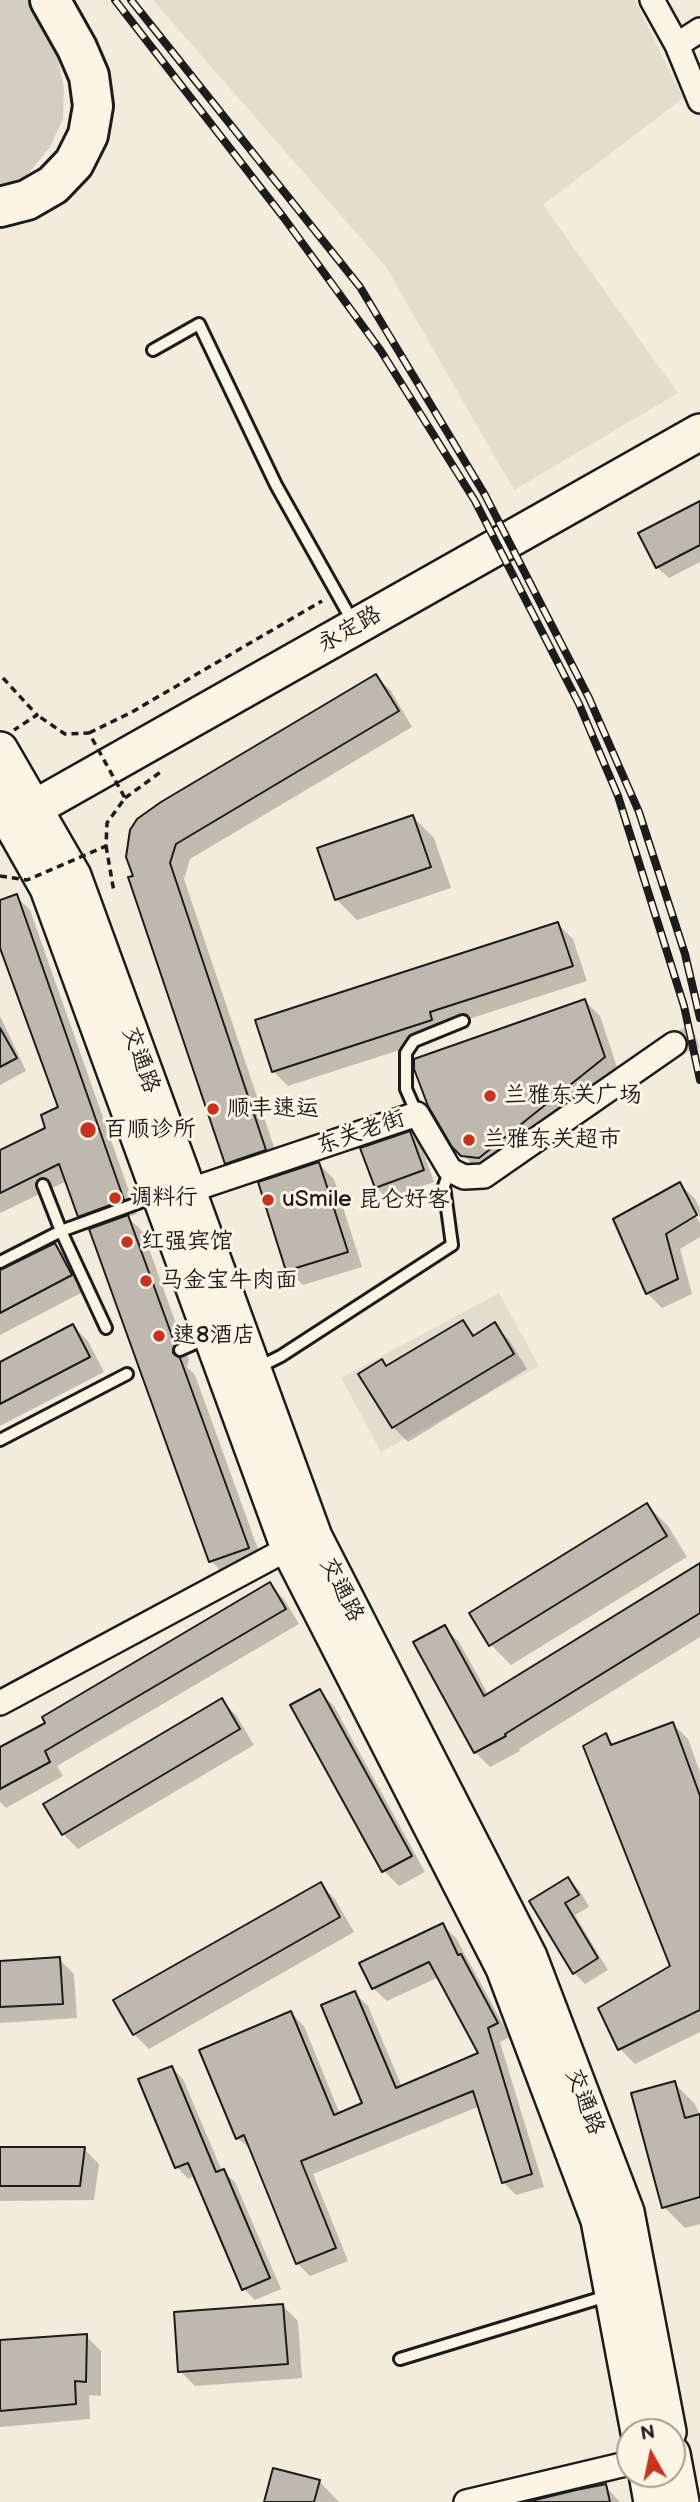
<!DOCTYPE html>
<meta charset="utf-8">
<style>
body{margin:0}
#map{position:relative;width:700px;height:2502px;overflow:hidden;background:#f3ecdd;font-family:"Balsamiq Sans",sans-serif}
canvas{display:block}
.north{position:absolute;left:616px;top:2418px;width:70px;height:70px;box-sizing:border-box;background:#fcf5e5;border:2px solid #a29e95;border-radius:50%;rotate:351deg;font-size:19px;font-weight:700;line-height:28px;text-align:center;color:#1c1c1c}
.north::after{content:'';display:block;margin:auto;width:24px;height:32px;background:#c8321e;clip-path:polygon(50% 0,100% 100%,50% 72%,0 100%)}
</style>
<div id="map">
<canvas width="700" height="2502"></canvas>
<div class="north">N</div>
</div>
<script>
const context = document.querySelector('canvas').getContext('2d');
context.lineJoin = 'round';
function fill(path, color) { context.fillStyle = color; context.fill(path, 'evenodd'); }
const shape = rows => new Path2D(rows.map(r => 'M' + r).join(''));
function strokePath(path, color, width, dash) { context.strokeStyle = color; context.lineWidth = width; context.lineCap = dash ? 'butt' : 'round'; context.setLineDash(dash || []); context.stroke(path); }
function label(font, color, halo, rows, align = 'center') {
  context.font = font + ' "Balsamiq Sans","LXGW WenKai TC",sans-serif'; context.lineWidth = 6; context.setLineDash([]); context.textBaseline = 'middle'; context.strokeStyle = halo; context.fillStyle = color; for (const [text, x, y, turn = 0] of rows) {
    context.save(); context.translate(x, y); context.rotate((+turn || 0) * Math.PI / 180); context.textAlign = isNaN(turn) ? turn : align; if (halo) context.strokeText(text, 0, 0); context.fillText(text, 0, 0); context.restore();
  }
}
fill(shape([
 [153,0,635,0,683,98,543,205,678,393,514,490,386,267],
 [499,1293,539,1366,381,1452,341,1378]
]), '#e3ddcf');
fill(shape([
 [0,0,31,0,40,13,57,55,64,88,63,119,50,147,0,208]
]), '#d3cec1');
fill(shape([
 [700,503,700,562,669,578,657,567],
 [376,676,391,691,412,727,190,859,184,879,280,1165,241,1178,226,1163,130,878],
 [413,817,434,838,451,888,357,920,336,899],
 [16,896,30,910,137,1214,128,1217,143,1232,189,1360,187,1367,195,1375,263,1563,226,1576,211,1561,93,1230,79,1216,67,1181,0,1213,0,1152,48,1129,42,1114,60,1107,0,943,0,902],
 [558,924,573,939,587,981,444,1027,446,1035,288,1086,273,1071],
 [585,1001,600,1016,619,1073,478,1170,454,1146],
 [0,1016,26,1071,0,1085],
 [409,1133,421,1145,434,1182,387,1198,376,1187],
 [319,1164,334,1179,362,1267,303,1285,288,1270],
 [680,1184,695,1199,700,1209,700,1218,691,1200,687,1200,700,1223,700,1237,680,1249,692,1294,662,1308,647,1293],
 [55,1245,70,1260,85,1291,0,1335,0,1273],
 [463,1322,476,1336,494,1325,509,1340,527,1369,408,1442,393,1427,382,1361,388,1368],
 [73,1326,88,1341,104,1372,0,1426,0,1364],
 [647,1505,668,1526,687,1557,511,1665,490,1644],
 [700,1565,700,1637,519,1749,520,1751,490,1767,475,1752,444,1627,459,1642,489,1696],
 [270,1585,284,1599,299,1624,57,1766,63,1776,6,1808,0,1802,0,1749,47,1723],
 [319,1691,334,1706,425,1872,399,1886,384,1871,293,1705],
 [221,1700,236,1715,254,1745,78,1849,63,1834],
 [673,1724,688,1739,700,1772,700,2032,635,2064,620,2049,601,2009,672,1967,606,1736,615,1745],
 [568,1879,580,1891,589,1907,575,1915,608,1970,585,1984,574,1973,531,1901],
 [320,1885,335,1899,354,1932,149,2049,134,2034],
 [442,1925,456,1938,510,2037,500,2042,544,2187,516,2195,503,2182,480,2106,313,2174,348,2261,310,2276,297,2263,252,2150,237,2138,291,2013,304,2026,340,2114,364,2104,355,1993,368,2006,402,2087,480,2054,439,1977,387,2001,373,1988],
 [59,1959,74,1974,77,2018,0,2023,0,1962],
 [172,2068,183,2079,222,2171,235,2182,281,2289,255,2300,244,2289,195,2176,188,2179,177,2167],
 [674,2083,695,2104,700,2116,700,2224,685,2228,664,2207],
 [0,2149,84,2149,99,2164,94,2200,0,2201],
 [283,2306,298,2321,302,2378,195,2386,180,2371],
 [86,2336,101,2351,101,2396,89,2395,90,2419,0,2427,0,2342],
 [319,2481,339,2502,266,2502],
 [605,2486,620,2502,535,2502]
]), '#0003');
const building = shape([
 [700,501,700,545,656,568,638,533,700,501],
 [376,674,399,711,176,844,170,863,266,1150,225,1164,128,877,133,876,126,857,130,830,137,819,161,802,376,674],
 [413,815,431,867,335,900,317,848,413,815],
 [17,894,124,1200,78,1217,59,1164,0,1193,0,1150,45,1128,41,1115,58,1107,0,948,0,900,17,894],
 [558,922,573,966,430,1012,432,1020,272,1072,255,1020,558,922],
 [585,999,605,1057,479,1158,461,1156,452,1147,428,1106,414,1069,414,1059,585,999],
 [0,1028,17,1058,0,1067,0,1028],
 [410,1131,424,1170,375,1188,360,1148,410,1131],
 [319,1162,348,1252,286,1271,258,1182,319,1162],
 [680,1182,697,1215,666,1234,678,1279,646,1294,613,1219,680,1182],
 [128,1215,175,1344,173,1353,180,1358,249,1548,209,1562,89,1229,128,1215],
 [55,1243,72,1275,0,1313,0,1270,55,1243],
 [463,1320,473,1336,495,1322,514,1354,392,1428,358,1374,382,1359,386,1366,463,1320],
 [73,1324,90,1357,0,1404,0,1362,73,1324],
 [647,1503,667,1536,489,1646,469,1613,647,1503],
 [700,1563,700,1613,505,1734,506,1736,474,1753,413,1642,445,1625,484,1696,700,1563],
 [270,1582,286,1609,45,1751,50,1762,0,1789,0,1747,45,1723,42,1717,270,1582],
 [320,1689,412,1856,382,1872,290,1705,320,1689],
 [222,1698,240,1729,62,1835,43,1804,222,1698],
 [673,1722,700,1796,700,2010,618,2050,598,2008,670,1966,583,1746,606,1733,611,1745,673,1722],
 [568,1877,579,1895,565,1903,598,1958,573,1974,529,1901,568,1877],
 [321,1882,340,1917,133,2035,113,2000,321,1882],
 [443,1923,458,1955,461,1954,498,2023,488,2028,532,2174,502,2183,473,2091,301,2161,336,2248,296,2264,244,2135,236,2139,199,2050,291,2011,334,2115,362,2103,321,2005,355,1991,396,2088,478,2053,429,1962,372,1989,359,1963,443,1923],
 [60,1957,63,2004,0,2007,0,1961,60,1957],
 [172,2066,216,2172,224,2169,270,2278,242,2290,188,2163,175,2168,138,2079,172,2066],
 [675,2081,685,2118,700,2114,700,2197,662,2208,631,2093,675,2081],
 [0,2147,85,2147,80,2186,0,2186,0,2147],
 [283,2304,288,2364,178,2372,174,2312,283,2304],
 [87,2334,86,2382,75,2381,76,2404,0,2411,0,2340,87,2334],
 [273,2468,320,2480,314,2502,264,2502,273,2468],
 [606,2484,610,2502,527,2502,576,2490,606,2484]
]);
fill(building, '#beb9ae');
strokePath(building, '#1c1c1c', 2);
strokePath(shape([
 [674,1044,700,1035]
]), '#c8c2b6', 23, [23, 11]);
const lane = shape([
 [153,350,199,324,276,485,354,624],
 [417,1114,406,1089,406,1053,414,1041,463,1021],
 [43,1185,61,1231,106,1328],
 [0,1262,61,1231,157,1196],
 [180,1350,207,1338],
 [259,1367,281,1356,452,1245,444,1186,450,1170],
 [0,1440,127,1374],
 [400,2359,607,2296]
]);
const street = shape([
 [652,0,677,45,700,101],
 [677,45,700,30],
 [188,1191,417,1114,450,1170,464,1177,484,1176,674,1044],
 [0,1703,289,1548],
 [466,2502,630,2463]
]);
const primary = shape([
 [0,750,73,876,314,1537,529,1957,626,2212,668,2432],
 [0,803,48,888,289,1548,504,1968,599,2220,639,2432],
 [15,819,700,432],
 [672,2454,681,2502],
 [647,2474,652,2502]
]);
const highway = shape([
 [0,207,27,200,53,185,74,163,88,135,93,106,89,76,77,48,50,0]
]);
strokePath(lane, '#1c1c1c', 16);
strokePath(street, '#1c1c1c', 28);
strokePath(primary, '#1c1c1c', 40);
strokePath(highway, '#1c1c1c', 44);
strokePath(shape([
 [3,678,37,715,14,730],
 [89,733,132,712,322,601],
 [125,798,162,771],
 [106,846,114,892]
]), '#1c1c1c', 3.5, [7, 5]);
strokePath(lane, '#fcf5e5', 10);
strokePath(street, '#fcf5e5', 23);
strokePath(primary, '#fcf5e5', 35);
strokePath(highway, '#fcf5e5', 38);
const rail = shape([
 [115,0,284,218,381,351,475,501,579,704,618,796,684,1006,700,1080],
 [131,0,360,287,485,495,589,698,639,812,685,954,700,1018]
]);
strokePath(rail, '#1c1c1c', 8);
strokePath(rail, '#fcf5e5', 5, [16]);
strokePath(shape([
 [0,876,27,880,106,846,107,823,125,798,89,733,65,734,37,715]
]), '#1c1c1c', 3.5, [7, 5]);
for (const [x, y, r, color] of [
 [490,1096,7,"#c8321e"],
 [213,1109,7,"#c8321e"],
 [88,1130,9,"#c8321e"],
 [469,1140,7,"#c8321e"],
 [115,1198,7,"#c8321e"],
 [268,1200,7,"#c8321e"],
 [127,1242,7,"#c8321e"],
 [146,1281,7,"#c8321e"],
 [159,1336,7,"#c8321e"]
]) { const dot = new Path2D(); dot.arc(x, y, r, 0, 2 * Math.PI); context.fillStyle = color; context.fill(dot); strokePath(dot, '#fcf5e5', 2.5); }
label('23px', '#1c1c1c', '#fcf5e5', [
 ["永定路",350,630,-30],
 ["交通路",140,1060,70],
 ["东关老街",361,1133,-19],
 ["交通路",341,1590,63],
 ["交通路",584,2102,69]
]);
label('23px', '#1c1c1c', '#fcf5e5', [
 ["兰雅东关广场",504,1096],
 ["顺丰速运",227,1109],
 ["百顺诊所",104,1130],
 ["兰雅东关超市",483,1140],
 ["调料行",129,1198],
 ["uSmile 昆仑好客",282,1200],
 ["红强宾馆",141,1242],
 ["马金宝牛肉面",160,1281],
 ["速8酒店",173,1336]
], 'left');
</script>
